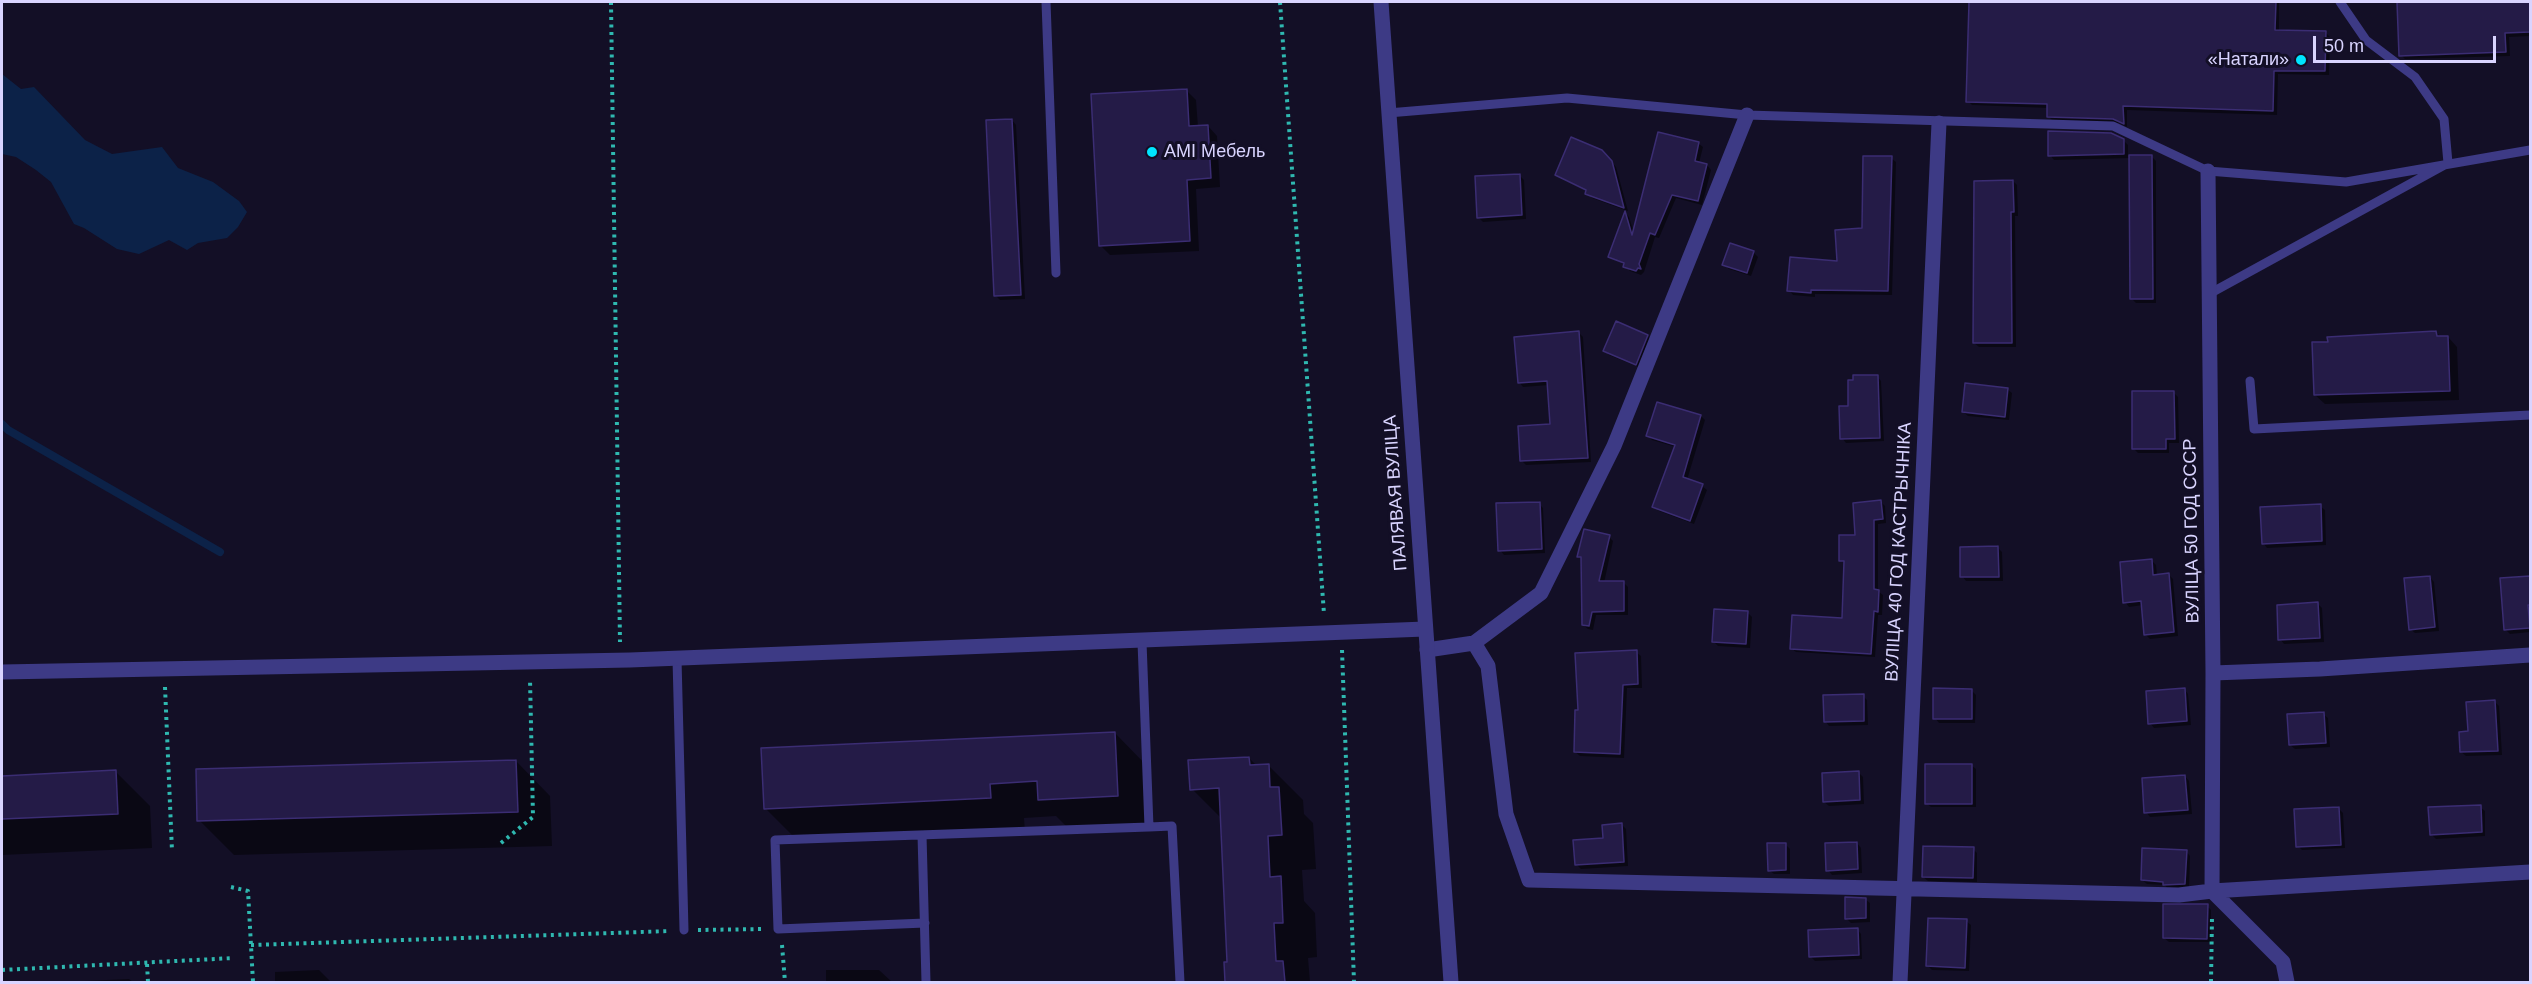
<!DOCTYPE html>
<meta charset="utf-8">
<style>
body{margin:0}
#map{position:relative;width:2532px;height:984px;overflow:hidden;background:#130f26;font-family:Helvetica,sans-serif}
canvas{display:block}
.frame{position:absolute;inset:0;border:3px solid #d9d4ff;pointer-events:none}
.scale{position:absolute;left:2313px;top:36px;width:183px;height:27px;box-sizing:border-box;border:3px solid #d9d4ff;border-top:0;padding-left:8px;font-size:18px;line-height:21px;white-space:nowrap;color:#d9d4ff;-webkit-text-stroke:4px #130f26;paint-order:stroke}
</style>
<div id="map">
<canvas width="2532" height="984"></canvas>
<div class="frame"></div>
<div class="scale">50 m</div>
</div>
<script>
const context = document.querySelector('canvas').getContext('2d');
context.lineJoin = 'round';
function fill(path, color) { context.fillStyle = color; context.fill(path, 'evenodd'); }
const shape = rows => new Path2D(rows.map(r => 'M' + r).join(''));
function strokePath(path, color, width, dash) { context.strokeStyle = color; context.lineWidth = width; context.lineCap = dash ? 'butt' : 'round'; context.setLineDash(dash || []); context.stroke(path); }
function label(font, color, halo, rows, align = 'center') {
  context.font = font + ' Helvetica,sans-serif'; context.lineWidth = 6; context.setLineDash([]); context.textBaseline = 'middle'; context.strokeStyle = halo; context.fillStyle = color; for (const [text, x, y, turn = 0] of rows) {
    context.save(); context.translate(x, y); context.rotate((+turn || 0) * Math.PI / 180); context.textAlign = isNaN(turn) ? turn : align; if (halo) context.strokeText(text, 0, 0); context.fillText(text, 0, 0); context.restore();
  }
}
fill(shape([
 [2,74,21,89,34,87,85,140,112,154,162,147,178,168,213,182,239,201,247,212,238,227,227,238,198,243,187,250,169,240,139,254,117,249,84,228,74,224,51,182,36,170,16,157,2,154]
]), '#0c2248');
fill(shape([
 [1971,2,2279,2,2279,32,2325,32,2330,37,2329,75,2278,74,2277,115,2127,110,2127,127,2119,123,2053,121,2049,117,2049,108,1972,105,1968,101],
 [2398,2,2530,2,2530,36,2509,37,2510,56,2405,59,2401,55],
 [1187,91,1196,100,1198,127,1208,126,1217,136,1220,187,1196,189,1199,251,1110,255,1101,246],
 [1012,120,1016,125,1025,299,1000,300,996,296],
 [2123,140,2128,145,2128,157,2151,156,2156,161,2156,303,2136,303,2131,298,2131,158,2054,160,2050,155],
 [1698,143,1703,147,1699,163,1707,165,1711,170,1702,205,1676,198,1659,238,1655,237,1644,272,1641,275,1630,271,1625,265,1610,256,1626,214,1629,217,1634,233],
 [1606,156,1616,167,1628,211,1592,198,1588,191,1561,179,1557,175],
 [1891,158,1896,162,1892,295,1815,294,1815,297,1793,295,1789,290,1838,262,1863,230],
 [1519,175,1524,180,1526,219,1483,222,1479,218],
 [2013,181,2017,185,2018,216,2015,216,2016,347,1979,347,1974,343],
 [1753,252,1758,257,1751,276,1729,269,1724,264],
 [2436,332,2441,337,2448,337,2457,347,2459,400,2325,404,2315,395],
 [1579,333,1583,337,1591,462,1526,465,1522,461,1552,425,1549,385,1523,387,1519,382],
 [1647,336,1652,340,1641,368,1609,355,1605,351],
 [1877,376,1881,381,1884,441,1846,443,1842,438,1850,407],
 [2007,389,2012,393,2009,420,1968,416,1963,412],
 [2173,392,2178,397,2179,443,2169,443,2169,453,2138,453,2134,449],
 [1701,416,1705,420,1687,480,1702,486,1707,490,1694,524,1659,511,1654,507,1676,447,1652,440,1648,436],
 [1881,502,1885,506,1886,523,1878,524,1878,591,1883,595,1882,615,1878,615,1875,657,1796,652,1791,648,1843,620,1845,564,1841,560],
 [1539,504,1543,508,1545,553,1504,555,1500,550],
 [2320,506,2325,510,2326,545,2267,548,2263,543],
 [1609,537,1613,541,1604,583,1623,582,1628,587,1628,615,1596,615,1593,630,1588,629,1583,625,1582,559,1579,556],
 [1998,548,2002,552,2003,581,1966,581,1962,576],
 [2152,561,2156,565,2157,576,2169,575,2173,579,2178,636,2150,639,2145,634,2143,605,2129,607,2125,602],
 [2430,577,2434,582,2439,631,2415,633,2410,629],
 [2530,577,2530,632,2510,634,2505,629,2502,580],
 [2318,604,2322,608,2324,642,2284,644,2280,639],
 [1748,613,1752,617,1750,648,1718,646,1713,641],
 [1636,652,1641,656,1642,688,1627,688,1624,758,1580,756,1575,752],
 [2184,689,2188,694,2191,725,2154,728,2150,723],
 [1971,690,1976,695,1975,723,1939,723,1935,718],
 [1863,696,1867,700,1868,725,1829,726,1825,721],
 [2495,702,2499,706,2502,755,2466,756,2461,752,2470,733],
 [2323,714,2328,718,2330,747,2295,749,2290,745],
 [1115,733,1149,768,1152,831,1074,834,1056,816,1024,818,1025,832,800,843,765,808],
 [1249,758,1257,766,1269,766,1303,800,1304,814,1313,823,1316,869,1302,870,1304,901,1315,913,1317,957,1308,958,1310,982,1228,982,1222,819,1192,789],
 [516,761,550,796,552,846,234,855,199,820],
 [1971,765,1976,769,1976,807,1931,807,1926,803],
 [116,772,150,806,152,848,2,855,2,777],
 [1859,773,1863,777,1864,804,1829,806,1824,802],
 [2185,776,2189,781,2192,814,2150,817,2146,812],
 [2480,807,2485,811,2485,836,2436,839,2431,834],
 [2339,809,2343,813,2345,848,2302,850,2298,846],
 [1622,825,1626,829,1628,866,1581,869,1576,864],
 [1857,843,1861,848,1862,873,1832,875,1828,870],
 [1785,844,1790,849,1790,874,1774,874,1769,870],
 [1973,849,1977,853,1977,882,1928,881,1923,877],
 [2186,851,2190,856,2189,888,2168,889,2165,885,2147,884,2142,880],
 [1865,899,1870,903,1870,922,1851,923,1846,918],
 [2207,906,2211,910,2211,942,2169,942,2164,938],
 [1966,921,1971,925,1969,971,1932,970,1928,966],
 [1857,929,1861,934,1862,959,1815,961,1811,957],
 [319,970,331,982,275,982,275,972],
 [826,970,879,970,892,982,826,982],
 [129,979,133,982,85,982,85,981]
]), '#0007');
strokePath(shape([
 [2,424,8,430,220,552]
]), '#0c2248', 8);
const building = shape([
 [1969,2,2276,2,2275,30,2326,31,2325,71,2274,71,2273,111,2123,106,2124,124,2113,119,2047,117,2047,104,1966,102,1969,2],
 [2397,2,2530,2,2530,32,2505,33,2506,52,2399,56,2397,2],
 [1187,89,1189,126,1208,125,1211,178,1187,180,1190,241,1099,246,1091,94,1187,89],
 [1012,119,1021,295,994,296,986,120,1012,119],
 [2048,131,2111,133,2124,139,2124,154,2048,156,2048,131],
 [1658,132,1699,142,1695,161,1707,164,1698,201,1672,195,1655,235,1650,233,1639,264,1641,269,1638,268,1636,271,1623,267,1624,263,1608,257,1625,211,1632,235,1658,132],
 [1571,137,1602,150,1612,161,1624,208,1585,194,1586,190,1555,175,1571,137],
 [2129,155,2152,155,2153,299,2130,299,2129,155],
 [1863,156,1892,156,1888,291,1811,290,1811,293,1787,291,1790,257,1837,261,1835,230,1862,228,1863,156],
 [1520,174,1522,215,1477,218,1475,176,1520,174],
 [2013,180,2014,212,2011,212,2012,343,1973,343,1974,181,2013,180],
 [1730,243,1754,251,1747,273,1722,265,1730,243],
 [1616,321,1648,335,1636,365,1603,351,1616,321],
 [1579,331,1588,458,1520,461,1518,426,1550,424,1547,381,1518,383,1514,337,1579,331],
 [2436,331,2437,336,2448,336,2450,391,2314,395,2312,342,2328,342,2327,337,2436,331],
 [1853,375,1878,375,1880,438,1840,439,1839,406,1848,406,1848,380,1853,380,1853,375],
 [1965,383,2008,388,2005,417,1962,412,1965,383],
 [2132,391,2174,391,2175,439,2166,439,2166,449,2132,449,2132,391],
 [1657,402,1701,415,1683,477,1703,484,1690,521,1652,507,1675,445,1646,436,1657,402],
 [1881,500,1883,519,1874,520,1874,589,1879,590,1878,612,1874,611,1871,654,1790,649,1792,615,1842,618,1844,561,1839,561,1839,535,1855,535,1853,503,1881,500],
 [1540,502,1542,549,1498,551,1496,503,1540,502],
 [2321,504,2322,541,2262,544,2260,507,2321,504],
 [1584,529,1610,535,1599,581,1624,581,1624,611,1592,612,1589,626,1582,625,1581,557,1577,557,1584,529],
 [1998,546,1999,577,1960,577,1960,547,1998,546],
 [2152,559,2153,575,2169,573,2174,632,2144,635,2141,601,2123,603,2120,562,2152,559],
 [2430,576,2435,627,2409,630,2404,578,2430,576],
 [2530,576,2530,605,2528,605,2530,628,2504,630,2500,578,2530,576],
 [2318,602,2320,638,2278,640,2277,605,2318,602],
 [1714,609,1748,611,1746,644,1712,642,1714,609],
 [1637,650,1638,684,1623,685,1620,754,1574,752,1575,710,1578,710,1575,653,1637,650],
 [1933,688,1972,689,1972,719,1933,719,1933,688],
 [2185,688,2187,721,2148,724,2146,691,2185,688],
 [1864,694,1864,721,1824,722,1823,695,1864,694],
 [2495,700,2498,751,2460,752,2459,732,2468,731,2466,702,2495,700],
 [2324,712,2326,743,2289,745,2287,714,2324,712],
 [1115,732,1118,796,1038,800,1037,781,990,784,991,798,764,809,761,748,1115,732],
 [1249,757,1250,765,1269,764,1270,787,1279,787,1282,835,1268,836,1270,877,1281,876,1283,923,1274,923,1276,961,1283,961,1285,982,1225,982,1224,962,1227,962,1219,788,1190,790,1188,760,1249,757],
 [516,760,518,812,197,821,196,769,516,760],
 [1925,764,1972,764,1972,804,1925,804,1925,764],
 [116,770,118,814,2,819,2,776,116,770],
 [1859,771,1860,800,1823,802,1822,773,1859,771],
 [2185,775,2188,810,2144,813,2142,778,2185,775],
 [2481,805,2482,832,2430,835,2428,807,2481,805],
 [2339,807,2341,845,2296,847,2294,809,2339,807],
 [1622,823,1624,862,1575,865,1573,840,1603,838,1602,825,1622,823],
 [1857,842,1858,869,1826,871,1825,843,1857,842],
 [1767,843,1786,843,1786,870,1768,871,1767,843],
 [1923,846,1974,847,1973,878,1922,877,1923,846],
 [2142,848,2187,850,2185,884,2163,885,2163,882,2141,880,2142,848],
 [1845,897,1866,898,1866,918,1845,919,1845,897],
 [2163,904,2208,904,2207,939,2163,938,2163,904],
 [1928,918,1967,919,1965,968,1926,966,1928,918],
 [1858,928,1859,955,1809,957,1808,930,1858,928]
]);
fill(building, '#241b47');
strokePath(building, '#3b2d73', 1.5);
strokePath(shape([
 [611,2,620,642],
 [1280,2,1324,614],
 [1342,650,1354,982],
 [165,687,172,851],
 [501,843,533,817,530,679],
 [231,887,248,891,253,982],
 [698,930,763,929],
 [251,945,670,931],
 [782,945,785,982],
 [147,964,148,982],
 [2,970,234,958],
 [2211,982,2212,917]
]), '#2fb8b0', 4, [3, 4.5]);
strokePath(shape([
 [1046,2,1056,273],
 [1388,113,1567,98,1747,115,2113,126,2208,171,2346,182,2530,150],
 [2209,294,2448,163,2444,119,2415,77,2366,40,2340,2],
 [2250,381,2254,429,2530,415],
 [1142,642,1149,827,1172,826,1180,982],
 [677,659,684,930],
 [922,835,926,982],
 [925,923,778,929,775,840,1149,827]
]), '#3d3a85', 9);
strokePath(shape([
 [2208,171,2213,673,2212,891,2283,962,2287,982],
 [1474,643,1488,666,1506,814,1529,880,2179,895,2212,891,2530,872],
 [1427,650,1474,643,1541,593,1614,446,1747,115],
 [2,672,630,660,1425,629],
 [2213,673,2320,669,2530,655],
 [1900,982,1939,123]
]), '#3d3a85', 15);
strokePath(shape([
 [1381,2,1451,982]
]), '#3d3a85', 15);
for (const [x, y, r, color] of [
 [2301,60,6,"#00e5ff"],
 [1152,152,6,"#00e5ff"]
]) { const dot = new Path2D(); dot.arc(x, y, r, 0, 2 * Math.PI); context.fillStyle = color; context.fill(dot); strokePath(dot, '#130f26', 2); }
label('18px', '#d9d4ff', '#130f26', [
 ["«Натали»",2289,60],
 ["AMI Мебель",1164,152,"left"]
], 'right');
label('18px', '#d9d4ff', '#130f26', [
 ["ПАЛЯВАЯ ВУЛІЦА",1396,493,-94],
 ["ВУЛІЦА 50 ГОД СССР",2192,531,-91],
 ["ВУЛІЦА 40 ГОД КАСТРЫЧНІКА",1899,552,-87]
]);
</script>
